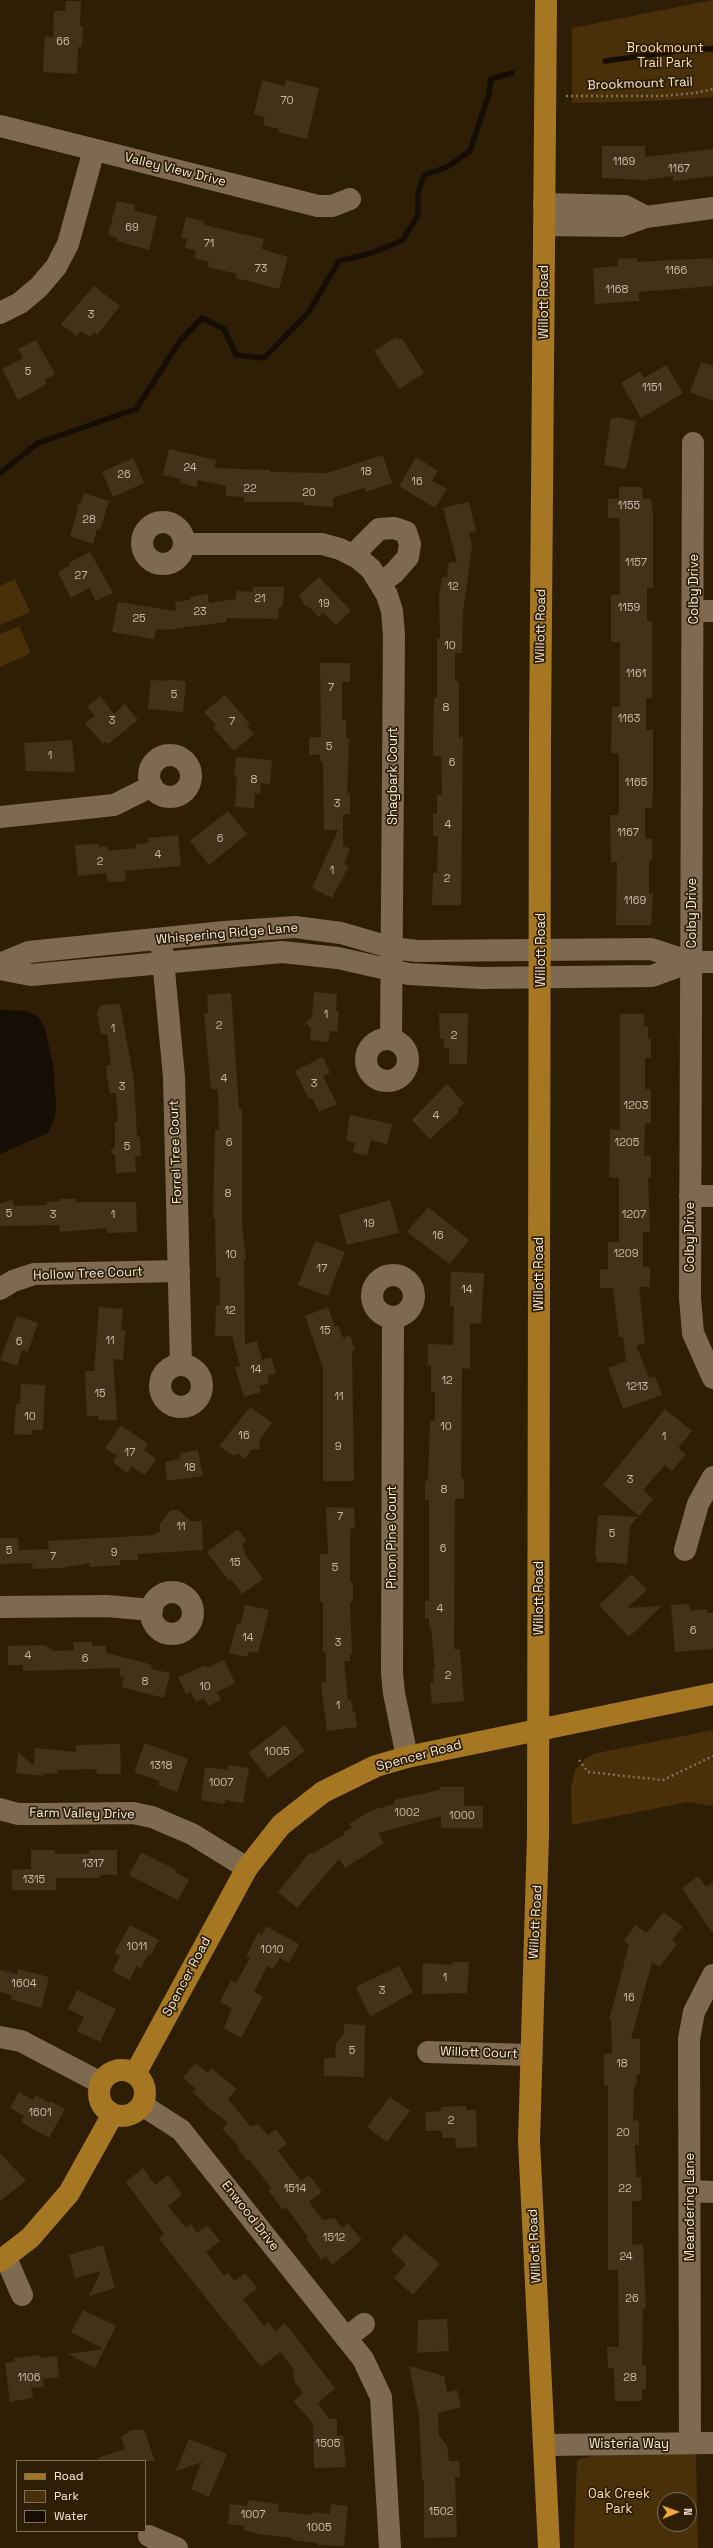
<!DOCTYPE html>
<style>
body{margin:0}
#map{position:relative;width:713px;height:2548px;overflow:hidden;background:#2f1e06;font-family:"Space Grotesk",sans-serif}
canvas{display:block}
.legend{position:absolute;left:16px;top:2460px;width:130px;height:72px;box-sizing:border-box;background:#2f1e06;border:1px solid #7e6f5b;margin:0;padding:5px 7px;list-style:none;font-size:12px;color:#f4e8da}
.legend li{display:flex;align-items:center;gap:8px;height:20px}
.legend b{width:20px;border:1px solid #7e6f5b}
.north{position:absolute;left:657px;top:2492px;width:40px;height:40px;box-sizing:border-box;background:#2f1e06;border:1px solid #7e6f5b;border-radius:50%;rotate:89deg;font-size:11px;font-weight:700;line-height:16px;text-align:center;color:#f4e8da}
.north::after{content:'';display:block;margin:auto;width:14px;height:18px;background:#efa73e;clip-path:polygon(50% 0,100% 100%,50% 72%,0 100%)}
</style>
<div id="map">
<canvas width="713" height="2548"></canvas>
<ul class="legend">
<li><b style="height:5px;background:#a67723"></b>Road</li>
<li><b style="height:11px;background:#4a3009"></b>Park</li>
<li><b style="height:11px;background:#160e04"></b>Water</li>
</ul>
<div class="north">N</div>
</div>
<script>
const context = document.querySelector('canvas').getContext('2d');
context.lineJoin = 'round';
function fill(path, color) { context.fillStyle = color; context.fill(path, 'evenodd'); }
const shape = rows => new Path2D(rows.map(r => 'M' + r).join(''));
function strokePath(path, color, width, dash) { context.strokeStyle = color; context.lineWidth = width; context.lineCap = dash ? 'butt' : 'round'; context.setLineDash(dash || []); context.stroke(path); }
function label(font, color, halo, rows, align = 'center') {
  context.font = font + ' "Space Grotesk",sans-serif'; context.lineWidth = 3.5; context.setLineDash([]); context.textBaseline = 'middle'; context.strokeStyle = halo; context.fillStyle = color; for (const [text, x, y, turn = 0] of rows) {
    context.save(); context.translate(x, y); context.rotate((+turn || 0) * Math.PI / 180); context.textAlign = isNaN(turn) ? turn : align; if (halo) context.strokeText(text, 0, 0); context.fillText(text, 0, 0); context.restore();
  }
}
fill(shape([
 [713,0,713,97,652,101,572,103,572,28],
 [15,579,30,612,0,625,0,586],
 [19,626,31,653,0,667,0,634],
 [713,1730,713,1806,688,1802,572,1825,571,1788,575,1770,586,1758,597,1753],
 [696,2454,698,2548,574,2548,577,2460,596,2455],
 [665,2500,689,2500,689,2524,665,2524]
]), '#4a3009');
fill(shape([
 [0,1010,27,1011,38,1017,44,1025,53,1064,56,1104,55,1117,48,1133,0,1154]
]), '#160e04');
strokePath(shape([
 [605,61,692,49,713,49],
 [0,473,38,443,136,409,180,341,202,318,224,329,236,355,264,358,308,313,339,261,372,253,403,240,418,215,418,192,424,175,447,167,470,151,488,97,491,79,512,73]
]), '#160e04', 5.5);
fill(shape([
 [66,1,81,1,80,26,83,27,82,47,78,47,77,74,43,72,45,36,53,37,54,11,65,11],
 [262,80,285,86,286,80,319,88,307,139,278,132,279,129,263,125,265,117,254,114],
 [602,146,645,146,645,157,713,149,713,176,673,181,673,176,645,180,602,178],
 [117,201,135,205,134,211,157,216,149,250,117,241,118,238,108,235],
 [186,217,204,221,204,225,264,239,262,249,288,257,279,289,236,278,237,274,208,267,209,262,194,258,196,250,185,248,187,239,181,238],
 [637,258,637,262,713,258,713,286,639,292,639,301,595,304,593,268,618,266,618,259],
 [94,286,120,306,97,335,94,332,90,337,81,331,77,336,61,324],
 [396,337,398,340,402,338,424,373,399,389,374,351],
 [36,340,55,374,45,380,47,384,18,400,2,369,23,358,18,349],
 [701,362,713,366,713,401,690,392],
 [666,365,683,393,641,418,621,383,640,371,644,378],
 [615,417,636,421,626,469,604,465,611,418,615,419],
 [169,449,216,460,214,468,270,470,270,472,327,473,383,455,392,483,366,492,364,488,333,498,333,507,303,505,303,502,244,502,244,497,226,496,226,486,198,480,196,487,180,483,181,479,163,475],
 [416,457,438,471,432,481,447,489,435,508,399,486],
 [133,458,144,483,113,497,102,472],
 [619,487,642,487,643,499,651,499,653,513,653,588,647,587,647,621,652,621,652,698,646,698,646,730,653,730,653,788,652,808,645,808,645,839,652,839,652,861,649,861,649,894,653,894,651,925,616,925,617,862,611,862,610,815,619,815,619,753,611,753,612,707,620,707,620,642,611,642,611,595,620,595,620,534,619,518,608,518,608,499,619,499],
 [84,493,109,501,100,530,97,529,93,544,70,536,78,510,76,505,81,503],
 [469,502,476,531,469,533,472,546,463,612,462,653,455,653,455,681,459,681,459,738,463,737,461,905,432,905,433,873,437,873,438,836,433,836,433,814,437,814,437,795,442,795,441,756,433,756,433,738,434,698,437,698,437,638,440,639,439,597,442,577,447,577,449,562,457,563,443,508],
 [90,552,113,593,96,601,89,588,71,598,58,572,70,566,69,563],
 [319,577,351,611,336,625,323,613,319,617,308,606,305,606,299,595],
 [253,587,284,587,283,607,279,607,278,619,226,618,226,622,165,630,156,629,154,639,112,632,118,602,176,611,175,602,190,600,190,597,208,594,209,603,236,599,236,591,253,592],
 [320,663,350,663,350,682,342,682,342,720,346,720,346,739,349,738,347,793,350,793,350,814,343,814,343,846,350,849,344,864,349,866,332,898,312,888,338,830,324,830,323,761,320,761,320,755,309,755,309,737,321,737],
 [166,679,184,681,186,683,183,712,148,709,151,680,166,681],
 [225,695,250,724,247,726,254,734,234,751,213,728,216,725,204,712],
 [100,696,114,714,125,704,138,720,108,744,106,742,103,744,85,723,95,716,87,707],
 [72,740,75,772,26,771,24,743],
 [236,757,272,760,270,784,261,783,260,794,255,793,254,808,235,807,237,777,234,777],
 [228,811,247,834,209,865,190,841],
 [178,835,181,866,125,871,126,881,108,882,106,873,78,876,75,845,98,844,98,847,107,846,108,851,136,848,136,844,149,843,148,838],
 [314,992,337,994,336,1011,339,1011,337,1032,330,1031,328,1042,310,1040,311,1028,305,1022,312,1018],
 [231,993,239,1109,242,1109,242,1226,246,1258,244,1260,245,1344,257,1341,262,1360,271,1357,276,1373,267,1376,269,1383,259,1386,261,1392,244,1397,235,1367,240,1366,232,1336,215,1336,216,1305,220,1305,220,1277,216,1277,215,1218,213,1218,215,1130,219,1130,218,1089,211,1089,204,1013,208,1013,207,995],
 [120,1004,134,1081,137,1137,140,1137,141,1156,135,1156,136,1172,116,1173,115,1155,110,1152,115,1146,115,1122,118,1122,116,1093,110,1094,106,1071,107,1065,111,1065,107,1034,101,1034,97,1013,100,1005],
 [439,1013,468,1013,467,1064,449,1064,449,1048,444,1048,444,1039,440,1039],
 [620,1014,644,1014,644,1026,648,1026,648,1039,651,1039,651,1058,645,1058,645,1089,651,1089,651,1123,645,1123,644,1156,651,1156,651,1178,648,1178,650,1232,643,1232,643,1267,650,1267,650,1287,639,1287,645,1344,636,1345,649,1378,655,1376,662,1395,623,1409,608,1368,626,1361,623,1337,619,1337,613,1288,600,1288,600,1269,608,1269,608,1242,619,1242,619,1178,609,1177,610,1129,620,1130],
 [323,1057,330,1073,323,1076,337,1104,319,1112,312,1098,309,1099,295,1071],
 [447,1084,464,1103,457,1110,459,1112,430,1139,412,1120],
 [350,1115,392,1124,387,1144,371,1140,367,1156,353,1152,355,1143,346,1140],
 [12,1199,14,1206,47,1205,47,1202,60,1201,60,1199,76,1199,76,1202,136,1202,137,1232,107,1233,107,1228,60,1232,59,1225,0,1226,0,1204],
 [390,1200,399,1233,347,1245,339,1215],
 [428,1207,469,1240,450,1264,407,1232],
 [315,1241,345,1252,328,1296,298,1285],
 [451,1272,484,1273,481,1324,470,1323,470,1369,462,1368,461,1479,464,1479,464,1499,455,1499,454,1649,460,1649,464,1701,432,1704,430,1683,434,1683,433,1669,435,1669,431,1627,429,1627,429,1618,425,1618,425,1601,429,1601,429,1500,425,1500,425,1481,428,1481,430,1421,435,1421,435,1392,431,1392,431,1365,428,1366,428,1344,453,1345,454,1306,450,1306],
 [99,1307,123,1309,121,1330,125,1330,123,1360,113,1359,117,1420,98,1420,98,1416,87,1416,85,1371,94,1371],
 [328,1307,335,1327,338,1325,343,1338,350,1335,355,1350,352,1351,354,1481,323,1481,323,1367,305,1316],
 [17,1316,38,1323,28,1352,22,1350,17,1366,0,1360],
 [21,1384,45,1385,43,1430,32,1430,32,1435,14,1434,16,1404,20,1404],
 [250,1407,272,1423,259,1441,260,1449,252,1449,245,1459,237,1453,234,1456,219,1446],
 [665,1409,692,1431,678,1448,686,1454,672,1471,665,1465,643,1490,653,1499,639,1516,603,1485],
 [121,1425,148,1444,144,1450,156,1459,145,1475,132,1467,127,1473,113,1462,117,1456,105,1448],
 [198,1450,203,1476,167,1481,165,1462,180,1459,180,1453],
 [326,1507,354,1508,355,1528,351,1528,350,1542,350,1582,353,1582,353,1602,350,1602,352,1654,350,1654,350,1661,344,1661,348,1700,351,1700,353,1712,355,1712,357,1727,327,1731,321,1683,326,1682,326,1652,323,1652,323,1602,320,1602,320,1554,328,1554],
 [171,1510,178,1510,191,1521,202,1521,203,1550,138,1554,138,1560,120,1560,120,1565,90,1567,90,1563,61,1568,33,1569,32,1563,0,1564,0,1538,18,1538,19,1550,49,1549,48,1541,155,1535,155,1533,160,1532,160,1524],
 [603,1515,638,1517,630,1526,627,1564,596,1562,597,1556,595,1556,598,1516],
 [238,1529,247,1541,242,1544,246,1556,263,1579,242,1594,231,1579,229,1581,207,1552],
 [632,1574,647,1590,627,1608,662,1606,629,1637,599,1605],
 [689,1604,690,1611,707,1609,707,1613,713,1613,713,1649,675,1652,671,1605],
 [245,1605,269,1610,258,1653,249,1651,247,1657,229,1653,237,1623,241,1624],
 [73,1642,92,1642,92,1646,106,1646,106,1653,146,1663,152,1666,151,1669,170,1673,164,1698,121,1687,124,1677,119,1676,121,1668,23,1671,23,1665,8,1665,8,1646,44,1645,54,1651,74,1650],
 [224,1660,235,1683,217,1692,221,1700,208,1706,204,1698,196,1702,191,1692,186,1694,178,1677,206,1665,207,1668],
 [285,1725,305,1751,268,1778,248,1753],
 [145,1743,188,1759,177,1792,158,1785,160,1781,134,1772],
 [120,1744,121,1774,97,1774,96,1769,58,1770,57,1774,41,1773,45,1776,16,1773,18,1752,34,1766,35,1748,76,1752,76,1745],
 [228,1765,249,1768,243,1803,225,1800,225,1804,201,1800,205,1767,228,1770],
 [440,1787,464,1787,464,1806,483,1806,483,1828,441,1828,441,1816,378,1833,384,1843,345,1868,339,1859,297,1908,278,1892,310,1852,312,1854,345,1834,344,1832,352,1827,349,1824,372,1810,395,1804,394,1800,440,1790],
 [31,1850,55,1850,55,1854,89,1854,89,1850,117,1850,117,1875,100,1875,100,1878,56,1878,56,1890,12,1890,12,1870,31,1869],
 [141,1852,176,1870,175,1872,189,1880,178,1900,129,1875],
 [698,1876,706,1887,713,1882,713,1934,682,1888],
 [664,1912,683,1927,672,1940,677,1944,659,1967,652,1962,631,2039,640,2039,640,2074,637,2074,636,2086,634,2086,633,2120,639,2121,639,2145,635,2145,636,2177,641,2177,642,2201,632,2201,632,2245,643,2244,646,2309,643,2309,642,2365,646,2365,646,2389,642,2389,642,2401,615,2401,614,2368,608,2368,607,2347,619,2347,618,2270,608,2270,608,2086,604,2086,604,2054,612,2054,611,2020,609,2020,629,1945,624,1941,636,1925,646,1933],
 [130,1925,159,1940,150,1956,148,1955,141,1968,137,1966,129,1980,112,1971,120,1956,114,1953],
 [266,1926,299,1944,289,1963,280,1958,273,1969,267,1966,254,1992,263,1997,241,2038,224,2028,232,2008,220,2002,231,1980,236,1983,250,1958,246,1956,258,1933,262,1935],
 [453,1962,469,1962,467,1993,422,1994,423,1963,452,1965],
 [399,1966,413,1992,370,2017,356,1987],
 [18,1969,49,1977,41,2008,10,1999,12,1995,0,1992,0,1970,17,1974],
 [77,1990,116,2009,100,2042,77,2031,84,2017,68,2009],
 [344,2024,365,2025,364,2077,324,2076,324,2058,335,2058,336,2043,344,2034],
 [195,2063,208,2073,211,2068,237,2089,228,2099,250,2126,258,2124,268,2135,276,2129,287,2144,278,2151,301,2181,309,2175,322,2192,309,2202,323,2220,335,2218,342,2228,348,2223,362,2240,332,2265,326,2256,321,2260,306,2238,308,2237,286,2207,283,2210,268,2190,271,2188,249,2159,247,2161,238,2149,240,2148,222,2128,228,2123,204,2104,205,2103,193,2093,196,2089,183,2078],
 [19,2092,33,2100,35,2095,49,2103,50,2101,65,2109,49,2138,21,2122,24,2116,10,2108],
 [390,2097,410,2111,387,2142,367,2127],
 [466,2106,466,2110,476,2110,477,2147,456,2148,455,2138,442,2138,442,2131,426,2131,425,2112,441,2111,441,2107],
 [0,2153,26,2181,0,2201],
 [143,2168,155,2185,168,2175,182,2195,168,2206,186,2228,191,2224,197,2233,207,2225,220,2241,206,2252,224,2276,228,2273,235,2281,245,2273,257,2288,243,2299,264,2326,268,2322,275,2331,285,2323,335,2388,318,2403,329,2419,337,2419,337,2436,343,2435,346,2467,314,2468,313,2423,293,2401,303,2393,294,2381,293,2368,280,2352,261,2367,159,2239,164,2234,126,2182],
 [405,2234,440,2264,413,2295,394,2278,406,2264,391,2250],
 [103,2245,115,2288,89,2296,101,2271,75,2278,69,2255],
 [83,2310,116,2326,95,2368,68,2354,104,2349,71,2332],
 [441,2319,447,2319,449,2351,417,2353,418,2320],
 [40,2355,40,2358,57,2356,59,2377,43,2379,44,2387,31,2388,33,2398,10,2402,5,2363,15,2362,14,2358],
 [409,2366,444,2376,447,2392,457,2390,461,2407,438,2413,439,2436,447,2445,449,2461,459,2461,460,2477,455,2477,457,2537,424,2538,424,2480,422,2480,419,2415],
 [131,2430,144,2430,155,2461,98,2461,98,2458,125,2449,121,2437],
 [189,2439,227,2454,209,2497,191,2489,202,2462,176,2471],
 [248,2500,279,2504,278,2511,311,2515,313,2512,330,2514,331,2504,348,2506,344,2546,317,2545,317,2543,292,2540,292,2538,259,2534,244,2530,244,2526,228,2524,230,2504,247,2506]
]), '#443119');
strokePath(shape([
 [566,96,661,96,695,93,713,89],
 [579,1760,588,1772,663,1780,713,1756]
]), '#80715d', 2.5, [2, 3]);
strokePath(shape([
 [0,126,318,206,332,206,350,199],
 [544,204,625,206,646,217],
 [544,225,621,226,646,217,713,208],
 [0,313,20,303,39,287,56,267,68,244,94,150],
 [693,443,690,1298,693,1333,713,1378],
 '142 543a21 21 0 1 1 42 0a21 21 0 1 1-42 0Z',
 [184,544,322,544,340,549,358,558,371,569,387,595,392,611,394,635,391,1039],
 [353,555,379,529,394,528,406,532,410,544,408,557,394,573,380,583],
 [694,611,713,611],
 '149 776a21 21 0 1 1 42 0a21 21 0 1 1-42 0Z',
 [0,817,114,805,152,786],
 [162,949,174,1077,181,1365],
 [0,964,29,952,224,932,295,927,341,933,393,948,417,951,651,949,691,962,713,962],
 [0,969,31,975,282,952,338,958,409,974,481,978,652,976,691,962],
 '366 1060a21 21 0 1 1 42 0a21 21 0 1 1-42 0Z',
 [690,1196,713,1196],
 '372 1296a21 21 0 1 1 42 0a21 21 0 1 1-42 0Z',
 [0,1289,13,1281,34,1274,179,1271],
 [393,1317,392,1673,394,1693,407,1757],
 '160 1386a21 21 0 1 1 42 0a21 21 0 1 1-42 0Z',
 [685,1550,698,1504,713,1477],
 '151 1613a21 21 0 1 1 42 0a21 21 0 1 1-42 0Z',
 [0,1607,107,1606,152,1610],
 [0,1809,18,1814,46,1814,133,1813,152,1817,192,1834,247,1868],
 [0,2037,21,2041,101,2083],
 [428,2052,530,2055],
 [142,2105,181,2130,363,2359,381,2397,390,2548],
 [690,2191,713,2192],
 [6,2258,22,2295],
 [346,2338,364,2324],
 [690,2443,689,2039,694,2012,713,1975],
 [546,2445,713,2443],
 [149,2536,177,2548]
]), '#7e6a50', 22);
strokePath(shape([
 [546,0,540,736,538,1835,529,2141,549,2548],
 '99 2093a23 23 0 1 1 46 0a23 23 0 1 1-46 0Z',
 [135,2074,247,1868,281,1825,323,1792,376,1766,407,1757,713,1694],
 [0,2261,30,2238,69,2193,113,2114]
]), '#a67723', 22);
label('11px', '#c8baaa', null, [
 ["66",63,42],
 ["70",287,101],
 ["1169",624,162],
 ["1167",679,169],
 ["69",132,228],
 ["71",209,244],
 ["73",261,269],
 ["1166",676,271],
 ["1168",617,290],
 ["3",91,315],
 ["5",28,372],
 ["1151",652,388],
 ["24",190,468],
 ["18",366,472],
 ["26",124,475],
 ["16",417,482],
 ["22",250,489],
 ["20",309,493],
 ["1155",629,506],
 ["28",89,520],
 ["1157",636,563],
 ["27",81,576],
 ["12",453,587],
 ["21",260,599],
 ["19",324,604],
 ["1159",629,608],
 ["23",200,612],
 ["25",139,619],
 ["10",450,646],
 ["1161",636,674],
 ["7",331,688],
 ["5",174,695],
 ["8",446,708],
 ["1163",629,719],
 ["3",112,721],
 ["7",232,722],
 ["5",329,747],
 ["1",50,756],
 ["6",452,763],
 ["8",254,780],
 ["1165",636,783],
 ["3",337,804],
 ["4",448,825],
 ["1167",628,833],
 ["6",220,839],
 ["4",158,855],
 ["2",100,862],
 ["1",332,871],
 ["2",447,879],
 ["1169",635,901],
 ["1",326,1015],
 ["2",219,1026],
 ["1",113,1029],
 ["2",454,1036],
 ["4",224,1079],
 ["3",314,1084],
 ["3",122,1087],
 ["1203",636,1106],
 ["4",436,1116],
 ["6",229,1143],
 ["1205",627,1143],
 ["5",127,1147],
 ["8",228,1194],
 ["5",9,1214],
 ["3",53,1215],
 ["1",113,1215],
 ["1207",634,1215],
 ["19",369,1224],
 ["16",438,1236],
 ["1209",626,1254],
 ["10",231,1255],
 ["17",322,1269],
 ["14",467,1290],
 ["12",230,1311],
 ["15",325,1331],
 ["11",110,1341],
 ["6",19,1342],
 ["14",256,1370],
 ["12",447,1381],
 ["1213",637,1387],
 ["15",100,1394],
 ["11",339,1397],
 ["10",30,1417],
 ["10",446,1427],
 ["16",244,1436],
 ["1",664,1437],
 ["9",338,1447],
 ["17",130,1453],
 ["18",190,1468],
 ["3",630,1480],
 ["8",444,1490],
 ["7",340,1517],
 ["11",181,1527],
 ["5",612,1534],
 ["6",443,1549],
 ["5",9,1551],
 ["9",114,1553],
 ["7",53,1557],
 ["15",235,1563],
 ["5",335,1568],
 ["4",440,1609],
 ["6",693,1631],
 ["14",248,1638],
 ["3",338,1643],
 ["4",28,1656],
 ["6",85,1659],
 ["2",448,1676],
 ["8",145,1682],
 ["10",205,1687],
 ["1",338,1706],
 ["1005",277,1752],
 ["1318",161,1766],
 ["1007",221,1783],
 ["1002",407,1813],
 ["1000",462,1816],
 ["1317",93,1864],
 ["1315",34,1880],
 ["1011",137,1947],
 ["1010",272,1950],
 ["1",445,1978],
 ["1604",24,1984],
 ["3",382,1991],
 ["16",629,1998],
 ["5",352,2051],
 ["18",622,2064],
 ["1601",40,2113],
 ["2",451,2121],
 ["20",623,2133],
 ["1514",295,2189],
 ["22",625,2189],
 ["1512",334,2238],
 ["24",626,2257],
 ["26",632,2299],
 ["1106",29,2378],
 ["28",630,2378],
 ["1505",328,2444],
 ["1502",441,2512],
 ["1007",253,2515],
 ["1005",319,2528]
]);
label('13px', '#fbdbb5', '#2f1e06', [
 ["Brookmount",665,48],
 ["Trail Park",665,63],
 ["Oak Creek",619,2494],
 ["Park",619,2509]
]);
label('13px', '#f4e8da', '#2f1e06', [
 ["Brookmount Trail",640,84,-2],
 ["Valley View Drive",175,170,14],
 ["Willott Road",544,302,-90],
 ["Colby Drive",694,589,-90],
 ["Willott Road",541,626,-89],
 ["Shagbark Court",393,776,-90],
 ["Colby Drive",692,913,-90],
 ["Whispering Ridge Lane",227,934,-5],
 ["Willott Road",541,950,-90],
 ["Forrel Tree Court",176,1152,-92],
 ["Colby Drive",690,1237,-90],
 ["Hollow Tree Court",88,1274,-2],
 ["Willott Road",539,1274,-90],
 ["Pinon Pine Court",392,1537,-90],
 ["Willott Road",539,1598,-90],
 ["Spencer Road",419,1756,-15],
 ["Farm Valley Drive",82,1814,1],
 ["Willott Road",536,1922,-87],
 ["Spencer Road",187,1977,-62],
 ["Willott Court",479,2053,2],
 ["Meandering Lane",690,2207,-90],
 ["Enwood Drive",250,2216,52],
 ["Willott Road",535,2246,-93],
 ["Wisteria Way",629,2444]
]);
</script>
